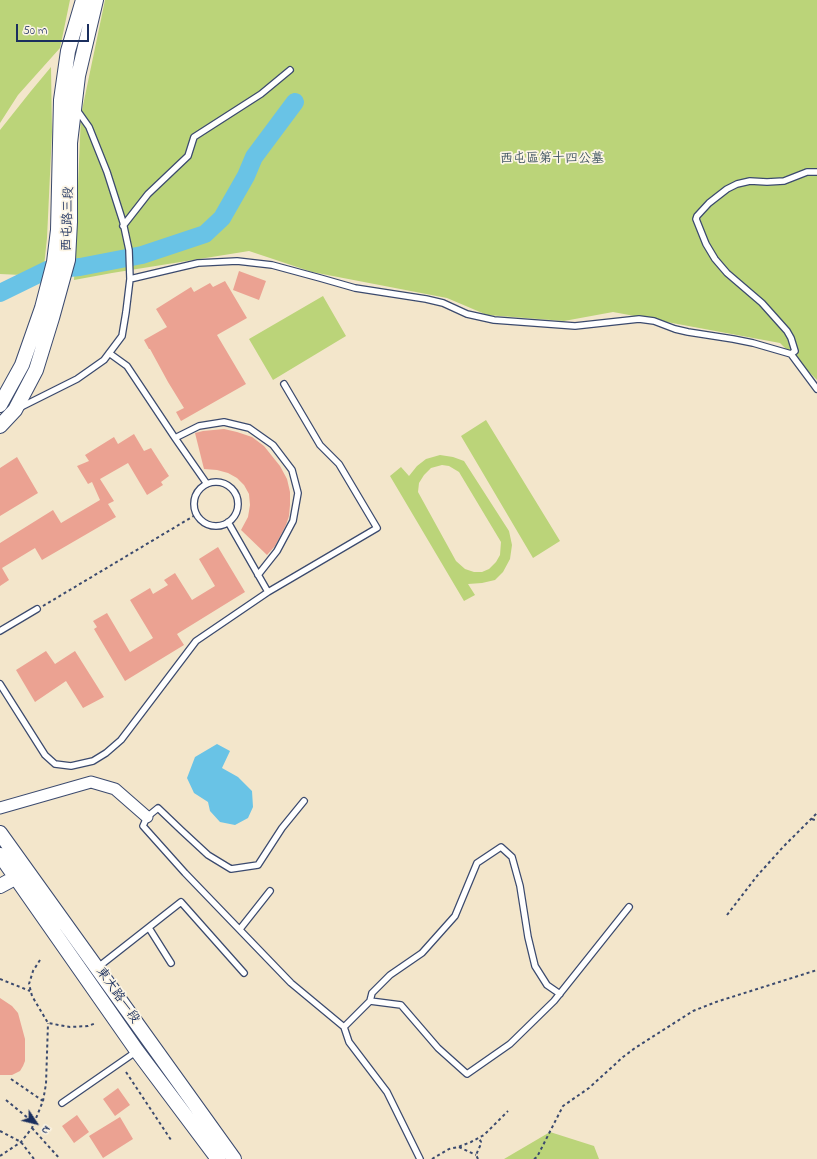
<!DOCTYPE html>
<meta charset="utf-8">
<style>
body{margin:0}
#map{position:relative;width:817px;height:1159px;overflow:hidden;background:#f3e6cb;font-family:"Indie Flower",sans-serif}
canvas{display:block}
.north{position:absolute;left:16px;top:1103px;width:40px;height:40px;-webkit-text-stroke:3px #fcf5e5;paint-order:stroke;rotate:125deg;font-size:11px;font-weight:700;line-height:16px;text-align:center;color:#1b2f5e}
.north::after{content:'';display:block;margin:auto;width:14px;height:18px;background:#1b2f5e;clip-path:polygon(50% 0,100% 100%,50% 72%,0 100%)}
.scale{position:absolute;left:16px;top:24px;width:73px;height:18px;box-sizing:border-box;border:2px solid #1b2f5e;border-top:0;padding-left:5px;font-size:12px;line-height:14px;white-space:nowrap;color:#1b2f5e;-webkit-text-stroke:3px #fcf5e5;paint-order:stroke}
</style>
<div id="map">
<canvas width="817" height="1159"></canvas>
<div class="north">N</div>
<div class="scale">50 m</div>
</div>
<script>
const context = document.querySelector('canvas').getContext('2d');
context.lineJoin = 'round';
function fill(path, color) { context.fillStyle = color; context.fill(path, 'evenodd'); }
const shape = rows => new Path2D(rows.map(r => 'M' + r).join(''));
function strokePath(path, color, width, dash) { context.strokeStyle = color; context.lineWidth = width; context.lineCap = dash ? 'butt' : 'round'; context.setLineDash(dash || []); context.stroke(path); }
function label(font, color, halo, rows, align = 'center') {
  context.font = font + ' "Indie Flower","LXGW WenKai TC",sans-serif'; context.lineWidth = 3.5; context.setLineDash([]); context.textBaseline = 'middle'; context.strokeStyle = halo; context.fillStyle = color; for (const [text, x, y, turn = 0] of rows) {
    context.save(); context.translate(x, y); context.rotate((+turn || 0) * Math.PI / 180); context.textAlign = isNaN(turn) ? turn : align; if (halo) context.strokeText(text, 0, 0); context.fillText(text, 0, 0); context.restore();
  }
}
fill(shape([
 [0,0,70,0,60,48,18,95,0,123],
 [105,0,817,0,817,380,780,343,613,312,564,321,487,315,447,298,312,272,249,251,112,273,74,280,81,115],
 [51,67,52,132,47,238,43,276,0,274,0,130,31,91],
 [323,296,346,336,273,380,249,339],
 [486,420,560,541,533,558,461,436],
 [440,455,453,457,464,461,509,531,512,545,510,559,503,572,495,580,482,583,468,584,475,595,464,601,390,476,401,467,409,476,417,466,426,459],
 [442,465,449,466,459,472,501,542,500,555,496,562,489,569,482,572,474,572,465,569,456,561,418,492,419,483,424,475,431,468],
 [550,1132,594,1146,599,1159,504,1159]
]), '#bbd479');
fill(shape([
 [217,744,230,751,222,768,238,777,252,791,253,807,248,818,235,825,220,822,210,811,208,802,194,793,187,778,195,757]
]), '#69c3e6');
strokePath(shape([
 [0,293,47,270,80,267,142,255,205,234,222,218,246,176,254,157,295,102]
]), '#69c3e6', 18);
fill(shape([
 [239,271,266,281,259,300,233,290],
 [225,281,247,318,217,335,246,384,181,421,176,412,184,408,168,382,150,349,149,349,144,340,167,327,156,309,191,287,194,292,210,283,213,287],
 [224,429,237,432,252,437,264,446,280,466,287,479,290,492,290,505,289,516,286,525,275,546,267,555,241,530,248,517,250,505,249,494,244,485,237,478,228,473,217,470,204,469,195,433,203,431],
 [134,434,144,451,151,448,169,476,161,482,163,485,147,495,128,463,100,479,114,501,108,504,116,517,42,560,35,548,2,568,9,580,0,586,0,543,53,510,61,523,100,500,92,482,88,484,77,466,89,461,85,455,114,437,118,444],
 [17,457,38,493,0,516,0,468],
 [218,547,245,592,177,634,184,645,125,681,94,629,97,627,93,621,107,613,130,652,153,638,130,600,150,588,153,594,168,585,164,580,175,573,192,600,215,586,199,559],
 [46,651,55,664,75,651,104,697,83,708,66,681,35,702,16,670],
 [0,998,12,1006,18,1013,25,1039,25,1061,23,1066,20,1071,12,1075,0,1075],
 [118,1088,130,1105,115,1116,103,1099],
 [77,1115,89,1132,74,1143,62,1126],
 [120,1117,133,1139,103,1158,89,1136]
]), '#eba292');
const service = shape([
 [77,110,89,127,107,172,123,222,129,250,130,279],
 [123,226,148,194,188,156,194,137,261,94,290,70],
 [109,353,127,366,175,438,207,484],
 [791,354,795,351,791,338,787,331,762,303,727,273,715,259,706,244,696,219,697,216,709,203,727,189,737,184,750,181,767,182,784,181,807,172,817,172],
 [19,408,77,379,104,360,122,336,126,312,130,279,198,263,237,261,272,265,320,278,355,288,426,299,443,303,467,314,494,320,575,326,639,319,654,321,675,329,688,332,733,339,753,343,791,354,817,389],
 [175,438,199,426,224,422,249,428,273,445,292,470,298,493,293,521,277,551,258,575],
 '194 504a22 22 0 1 1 44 0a22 22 0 1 1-44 0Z',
 [268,592,377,528,339,464,320,445,284,384],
 [0,631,37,609],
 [0,684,45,755,55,764,71,766,93,761,106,753,121,740,196,641,268,592,228,522],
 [304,801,282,828,258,865,231,869,208,855,181,830,158,808,147,817,143,826,185,873,291,983,344,1027],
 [149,928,171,963],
 [240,929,270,891],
 [97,968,181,902,244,973],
 [370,1001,372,993,390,975,422,953,455,916,477,863,501,847,512,857,520,886,528,937,535,966,547,985,560,994],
 [62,1103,137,1051],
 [420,1159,387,1092,349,1042,344,1027,370,1001,401,1005,438,1048,467,1074,510,1044,554,1001,629,907]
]);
const minor = shape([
 [0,808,91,782,115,789,147,817]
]);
const tertiary = shape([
 [0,405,22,365,42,308,54,262,58,230,61,100,68,51,83,0],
 [0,426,15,410,36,370,52,318,68,260,70,222,70,143,78,76,96,0],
 [0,833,234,1159],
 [0,855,137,1051,218,1159],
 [0,886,24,873]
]);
strokePath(service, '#3b4a6e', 8);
strokePath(minor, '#3b4a6e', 13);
strokePath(tertiary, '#3b4a6e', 16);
strokePath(shape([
 [43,606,197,514],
 [812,819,817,821],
 [727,915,757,876,783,847,817,813],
 [40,960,33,971,29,984,32,996,48,1023,70,1027,88,1026,96,1023],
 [0,979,30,991],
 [126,1072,171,1140],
 [11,1079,43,1101],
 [6,1100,34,1123],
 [32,1128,60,1159],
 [0,1131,21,1142,34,1159],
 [459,1147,476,1155],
 [0,1156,21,1142,32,1128,43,1101,46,1084,48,1023],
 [432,1159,449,1149,458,1147,471,1142,484,1135,508,1111],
 [478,1159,476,1155,480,1146,481,1142,479,1138],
 [534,1159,537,1157,563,1106,589,1088,623,1057,635,1048,693,1011,716,1002,817,970]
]), '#3b4a6e', 2, [3, 3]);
strokePath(service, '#fff', 5.5);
strokePath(minor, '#fff', 11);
strokePath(tertiary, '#fff', 14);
label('13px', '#435865', '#fcf5e5', [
 ["西屯區第十四公墓",552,160]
]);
label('13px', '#1b2f5e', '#fcf5e5', [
 ["西屯路三段",69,219,-88],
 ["東大路一段",117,996,55]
]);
</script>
